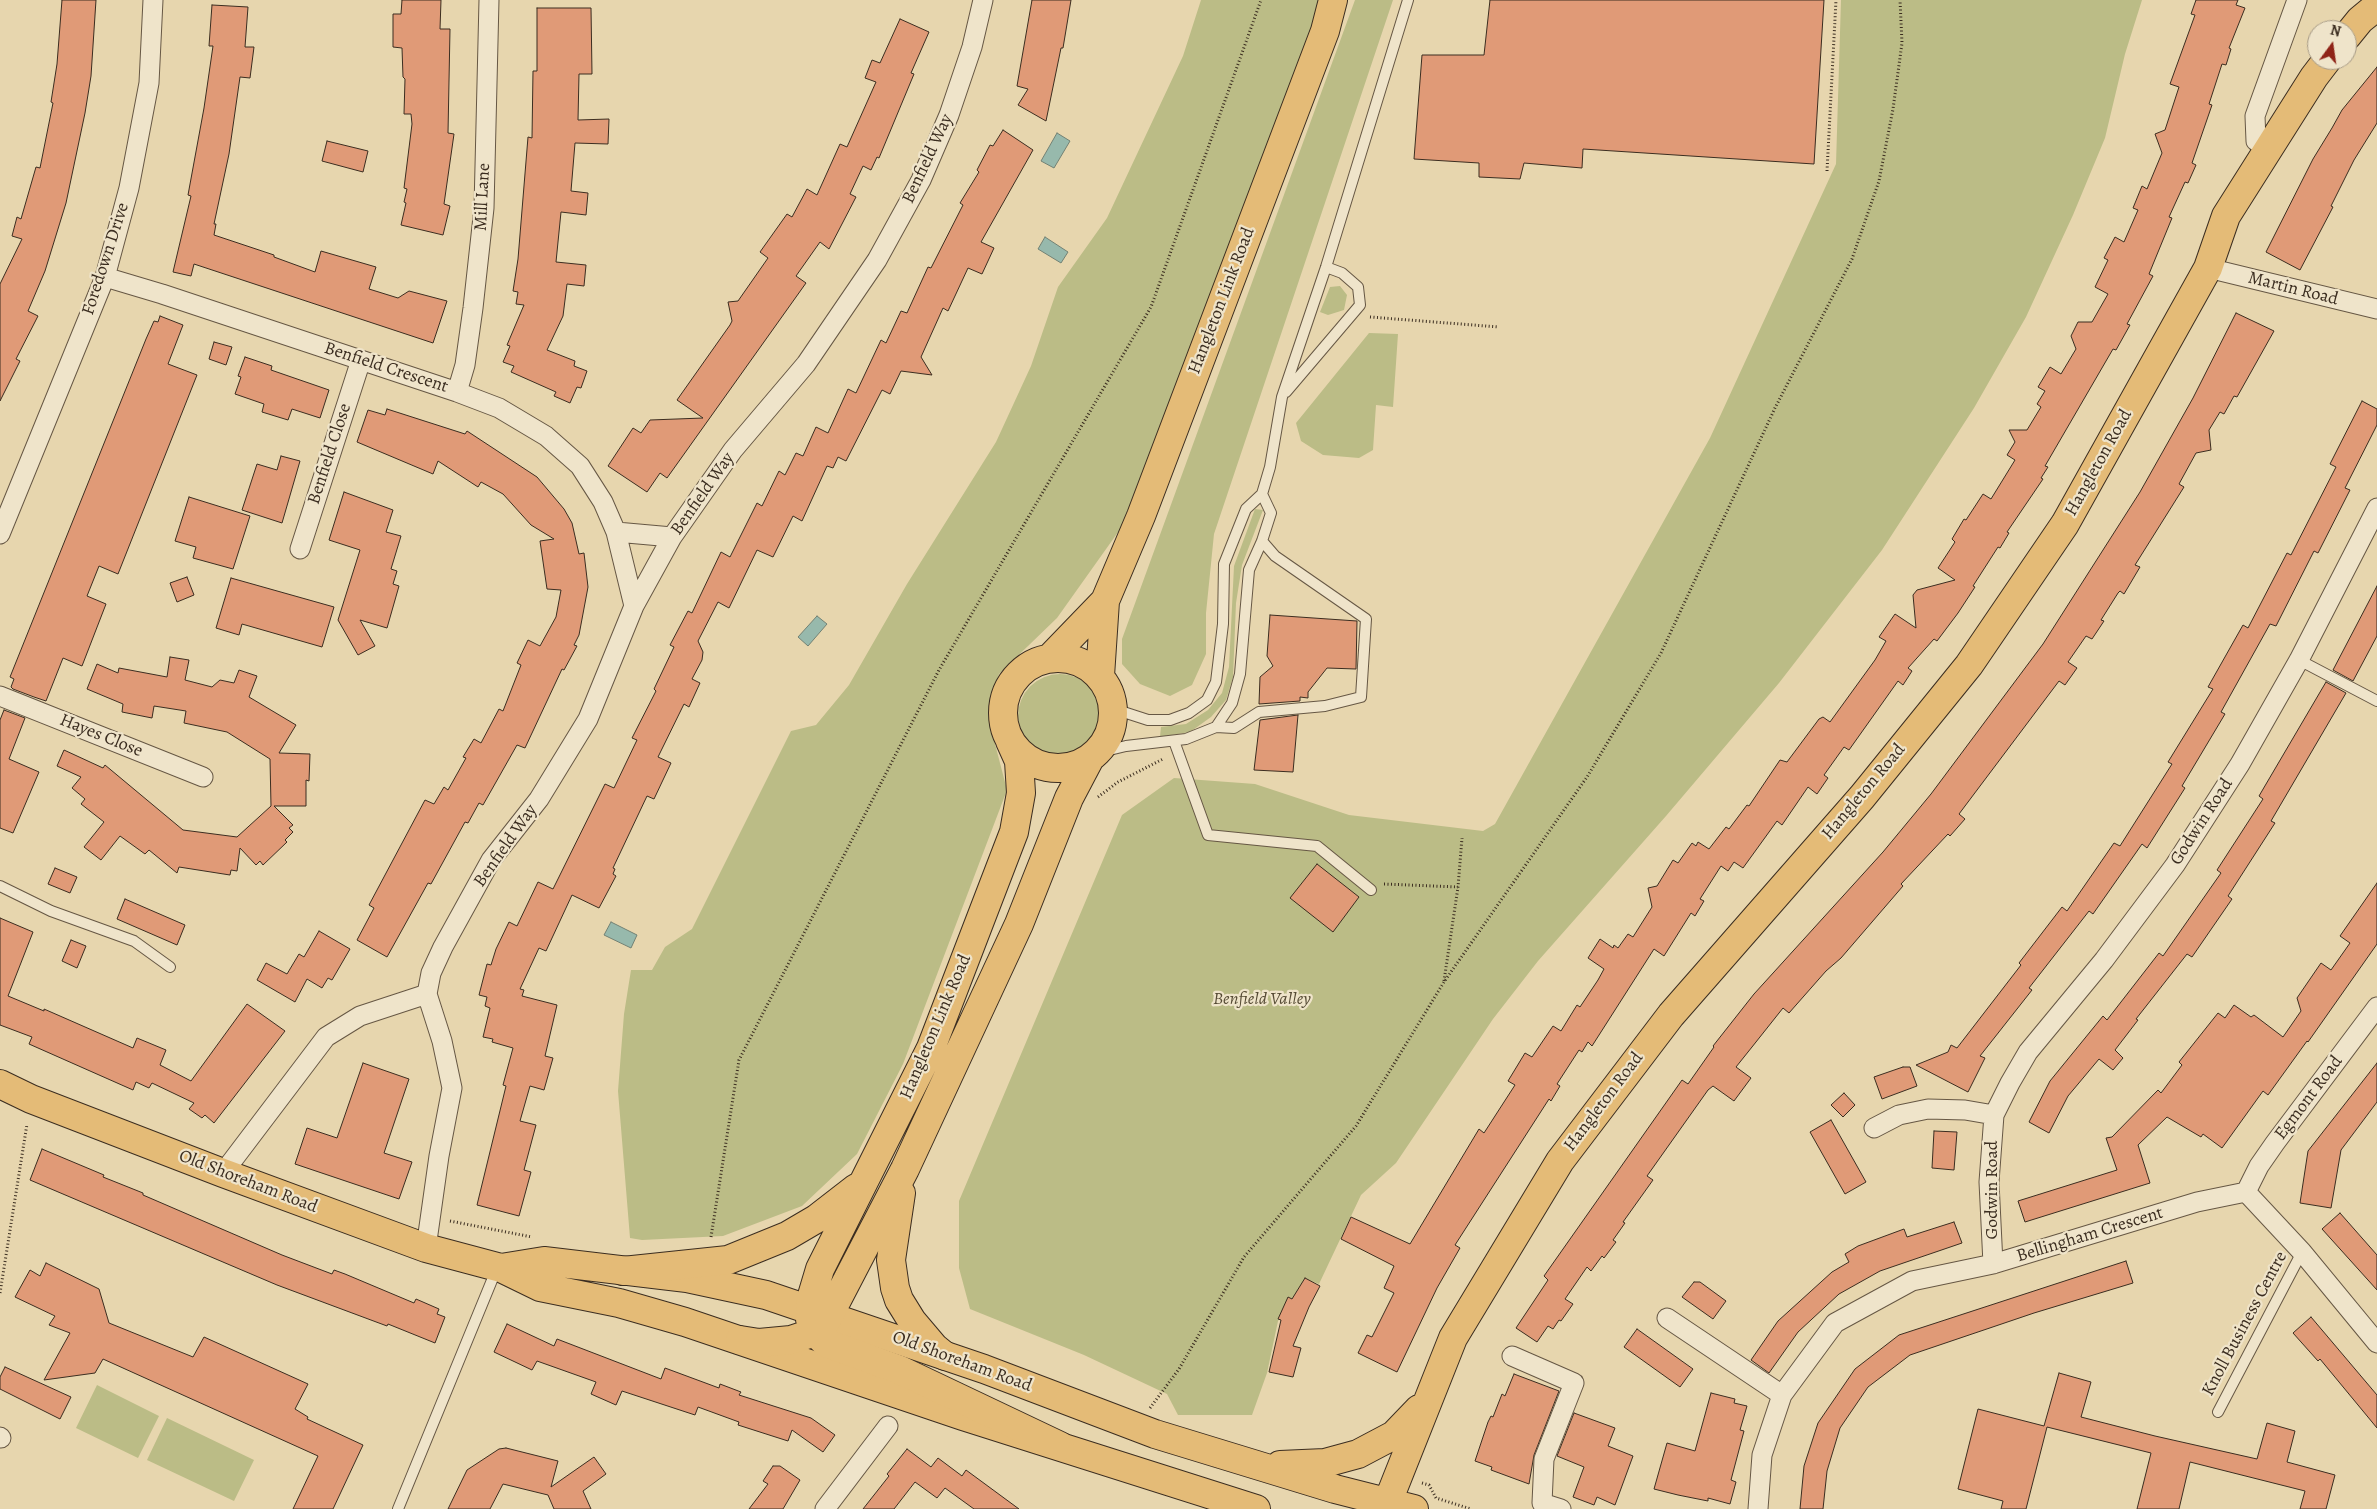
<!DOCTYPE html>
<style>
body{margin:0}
#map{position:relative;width:2377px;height:1509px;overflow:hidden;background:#e7d6ae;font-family:Alegreya,serif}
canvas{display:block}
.north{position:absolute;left:2307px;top:20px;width:50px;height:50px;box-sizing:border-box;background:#efe4ca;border:1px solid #a79b86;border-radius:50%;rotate:14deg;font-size:14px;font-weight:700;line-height:20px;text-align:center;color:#3b2d20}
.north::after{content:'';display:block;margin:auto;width:18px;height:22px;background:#8f2418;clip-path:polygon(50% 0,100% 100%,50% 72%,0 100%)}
</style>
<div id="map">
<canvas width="2377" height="1509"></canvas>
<div class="north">N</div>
</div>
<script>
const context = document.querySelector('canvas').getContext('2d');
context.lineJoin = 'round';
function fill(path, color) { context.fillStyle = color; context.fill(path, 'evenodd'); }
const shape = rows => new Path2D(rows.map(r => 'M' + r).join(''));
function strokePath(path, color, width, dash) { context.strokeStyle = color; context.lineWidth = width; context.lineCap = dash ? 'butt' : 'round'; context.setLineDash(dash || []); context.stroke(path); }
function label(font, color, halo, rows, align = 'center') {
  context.font = font + ' Alegreya,serif'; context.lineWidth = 4.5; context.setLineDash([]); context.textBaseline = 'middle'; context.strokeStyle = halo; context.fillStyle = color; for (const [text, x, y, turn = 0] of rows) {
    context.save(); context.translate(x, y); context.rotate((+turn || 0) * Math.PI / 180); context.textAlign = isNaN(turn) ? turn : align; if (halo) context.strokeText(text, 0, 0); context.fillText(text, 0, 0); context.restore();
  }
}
fill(shape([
 [1201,0,1322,0,1121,528,1057,618,999,674,990,703,994,740,1007,790,903,1064,857,1154,802,1206,723,1236,642,1240,630,1238,618,1091,624,1014,631,970,652,970,665,947,692,929,791,731,816,725,849,685,907,584,996,442,1031,366,1058,287,1107,218,1183,56],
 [1355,0,1393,0,1214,534,1206,613,1206,654,1192,685,1170,696,1140,684,1122,664,1122,639],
 [1841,0,2142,0,2125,54,2105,138,2073,215,2026,317,1974,408,1882,550,1779,683,1666,816,1538,961,1493,1019,1396,1163,1361,1195,1319,1284,1308,1280,1295,1301,1290,1299,1278,1321,1267,1373,1252,1415,1178,1415,1167,1394,1084,1355,970,1309,959,1268,959,1201,1122,815,1174,778,1255,784,1349,815,1483,831,1495,824,1710,438,1836,164],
 [1340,286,1347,295,1344,310,1328,315,1320,312,1330,287],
 [1369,333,1398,334,1393,407,1376,405,1373,450,1359,458,1323,455,1301,441,1296,423],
 [1255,509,1263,510,1242,565,1236,603,1233,677,1226,700,1211,717,1190,732,1160,737,1161,727,1186,724,1208,710,1222,693,1229,667,1234,566],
 '1018 716a42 42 0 1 1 84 0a42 42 0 1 1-84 0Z',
 [97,1385,159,1416,138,1458,76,1428],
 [167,1418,254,1460,234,1501,147,1460]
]), '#bbbc86');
const water = shape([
 [1057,133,1070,141,1054,168,1041,161,1057,133],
 [1045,237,1068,252,1061,263,1038,249,1045,237],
 [817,616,827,624,808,646,798,637,817,616],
 [611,922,637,935,631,948,604,935,611,922]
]);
fill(water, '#97b9ac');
strokePath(water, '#728174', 1);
const building = shape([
 [62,0,96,0,91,76,85,113,66,203,45,271,28,311,38,316,16,359,20,361,0,401,0,284,22,239,12,236,17,217,21,219,36,167,40,168,53,103,51,102,57,64,62,0],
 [402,0,441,0,440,29,450,29,448,133,454,134,444,204,450,206,443,235,401,225,406,203,404,202,407,189,404,188,412,124,411,114,404,114,405,79,403,77,402,48,393,47,393,14,401,14,402,0],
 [1032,0,1071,0,1063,48,1061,48,1046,121,1018,105,1028,89,1017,86,1032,0],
 [1490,0,1824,0,1814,164,1583,149,1582,168,1524,163,1520,179,1479,177,1479,163,1414,159,1422,55,1484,55,1490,0],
 [2196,0,2238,0,2236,5,2245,8,2229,48,2231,49,2226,65,2222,64,2209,104,2212,105,2192,163,2196,165,2188,183,2185,182,2169,217,2172,218,2149,274,2153,276,2127,324,2130,325,2116,350,2113,349,2045,466,2048,467,2041,478,2043,479,2007,532,2009,533,2000,548,1998,547,1973,586,1975,587,1958,613,1937,641,1934,639,1908,668,1912,671,1903,685,1898,681,1849,750,1844,747,1824,775,1828,778,1817,794,1808,787,1782,825,1777,821,1743,868,1734,862,1728,871,1721,866,1700,899,1704,901,1695,916,1691,913,1664,956,1654,949,1592,1046,1588,1042,1582,1052,1579,1050,1557,1084,1560,1086,1551,1101,1549,1099,1455,1245,1460,1248,1437,1288,1397,1372,1358,1353,1367,1335,1372,1337,1394,1293,1384,1288,1394,1266,1341,1239,1351,1217,1410,1244,1479,1129,1484,1133,1515,1085,1508,1081,1525,1053,1532,1057,1553,1026,1561,1031,1577,1005,1580,1007,1598,980,1604,969,1588,958,1600,939,1613,948,1614,945,1618,948,1628,934,1633,937,1652,907,1648,888,1657,886,1673,860,1678,863,1692,843,1696,846,1698,842,1709,849,1726,827,1729,829,1747,805,1749,806,1780,760,1787,762,1819,719,1823,717,1830,722,1875,660,1886,641,1879,637,1895,614,1916,628,1913,595,1917,590,1955,580,1938,568,1955,542,1952,539,1964,519,1966,520,1983,494,1991,499,2015,460,2007,455,2015,442,2009,430,2027,430,2041,407,2037,404,2045,391,2038,387,2050,367,2061,374,2076,349,2071,336,2078,322,2092,322,2108,294,2095,287,2108,260,2104,258,2115,237,2124,242,2138,210,2133,208,2142,186,2147,189,2162,153,2155,134,2165,130,2179,87,2170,84,2195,15,2191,14,2196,0],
 [212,5,248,7,245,47,254,47,250,78,240,77,229,154,214,224,216,224,214,235,274,255,274,257,315,272,321,251,376,267,369,289,398,298,409,291,447,301,433,343,194,264,191,276,173,272,191,196,188,195,204,108,213,46,209,46,212,5],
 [537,8,591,8,592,74,579,74,578,120,609,119,608,144,575,143,571,191,588,193,586,215,561,212,556,262,586,265,584,286,567,284,563,316,547,350,575,361,574,366,587,371,581,388,577,387,570,403,554,396,556,392,511,372,514,366,503,362,510,346,507,345,524,305,516,304,518,292,513,291,518,259,528,137,532,138,533,71,537,71,537,8],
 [900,19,929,32,911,73,914,74,879,158,877,157,871,170,863,166,850,194,856,197,829,249,820,242,796,276,806,283,667,478,660,473,647,492,608,466,633,428,641,433,650,420,703,418,677,400,730,325,732,321,728,302,738,301,768,258,760,252,787,214,792,217,807,189,817,195,840,144,847,147,876,82,865,78,872,60,880,63,900,19],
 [2377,67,2377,123,2354,160,2331,206,2333,207,2300,270,2266,252,2313,159,2332,128,2342,110,2377,67],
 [1003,130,1033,150,981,242,994,248,982,274,968,268,948,311,943,308,921,357,932,375,901,371,890,394,882,390,846,461,838,457,833,468,827,466,802,521,793,516,773,557,757,550,729,608,718,602,698,641,703,652,702,660,692,679,700,683,689,707,684,704,658,757,671,763,654,799,647,796,613,868,615,869,613,874,616,876,599,908,572,895,546,951,539,948,520,989,524,990,522,996,557,1005,545,1056,553,1058,544,1090,530,1086,520,1121,536,1125,524,1170,531,1172,519,1216,477,1205,506,1086,503,1085,513,1048,492,1042,493,1039,483,1037,490,1008,485,1006,487,997,479,995,487,964,491,965,496,949,509,922,517,926,538,882,553,889,605,784,614,788,637,740,632,738,656,691,654,689,674,647,670,645,688,611,692,613,721,552,730,557,757,503,762,506,779,471,785,475,796,453,803,456,816,427,828,433,848,389,856,393,881,340,886,343,901,311,907,313,928,267,931,268,963,205,960,203,979,172,977,170,990,145,993,146,1003,130],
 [327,141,368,151,363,172,322,161,327,141],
 [2236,313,2274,331,2237,397,2234,396,2224,414,2220,412,2209,430,2211,450,2196,453,2179,484,2184,487,2135,565,2140,567,2124,594,2120,591,2118,593,2101,620,2104,621,2092,639,2086,636,2068,662,2077,668,2065,685,2059,681,1959,814,1965,819,1950,836,1948,834,1901,884,1903,886,1841,958,1826,971,1789,1013,1783,1008,1752,1047,1736,1067,1751,1078,1734,1101,1713,1086,1708,1090,1647,1176,1653,1180,1623,1222,1625,1223,1613,1240,1616,1242,1604,1258,1602,1256,1591,1271,1587,1267,1565,1299,1573,1304,1561,1321,1559,1320,1553,1329,1548,1326,1537,1342,1516,1328,1548,1280,1544,1276,1682,1080,1688,1084,1714,1047,1713,1046,1754,994,1883,852,1931,794,2043,644,2140,492,2193,398,2236,313],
 [160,316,183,325,168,364,197,375,118,574,99,566,87,596,106,604,82,666,63,658,46,701,34,697,13,689,11,687,14,679,10,677,146,339,154,321,158,322,160,316],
 [214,342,232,347,226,365,209,359,214,342],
 [245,357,272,366,271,370,329,390,320,418,292,409,288,420,262,412,264,404,235,394,241,377,238,376,245,357],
 [2362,401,2377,409,2377,425,2345,488,2350,490,2318,553,2314,551,2276,626,2270,624,2221,712,2225,714,2182,786,2185,788,2147,848,2142,844,2093,914,2089,911,2029,988,2032,990,1980,1056,1985,1058,1968,1092,1916,1065,1948,1052,1951,1045,1957,1048,2021,965,2019,963,2062,907,2067,911,2114,843,2120,846,2172,764,2168,762,2213,689,2208,687,2243,625,2248,628,2287,553,2291,555,2336,467,2330,464,2362,401],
 [387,409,465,434,467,431,537,477,564,509,572,523,579,554,584,553,588,587,579,635,574,645,577,646,564,670,562,669,525,748,517,745,483,805,479,803,468,823,465,822,431,884,428,883,387,957,357,940,374,908,369,905,425,800,434,804,444,787,448,790,466,758,463,757,474,739,481,743,499,709,503,711,521,665,517,663,528,640,540,646,556,617,561,590,547,589,540,541,554,539,531,525,503,494,481,482,478,487,438,461,433,474,357,442,368,410,385,415,387,409],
 [281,456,300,461,282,523,242,510,257,464,277,470,281,456],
 [344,492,393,510,386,532,401,536,391,569,397,571,393,584,399,586,387,628,360,620,375,646,358,655,338,620,360,550,329,540,344,492],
 [189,497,250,516,233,569,193,558,196,547,175,541,189,497],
 [187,577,194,595,177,602,170,583,187,577],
 [231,578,334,607,322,647,242,624,239,635,216,628,231,578],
 [2377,586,2377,636,2353,681,2333,670,2377,586],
 [1270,615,1357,621,1356,669,1327,668,1308,692,1308,698,1300,697,1300,701,1259,704,1260,677,1273,666,1267,656,1270,615],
 [170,657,189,660,185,680,212,687,220,680,234,683,239,670,257,676,249,697,296,725,279,753,310,754,309,781,306,780,306,806,274,806,293,825,289,828,293,832,285,840,287,842,263,865,260,861,256,865,240,848,237,871,231,870,230,875,179,867,177,873,149,850,145,854,120,836,101,860,84,847,104,822,81,804,85,799,72,788,81,777,57,766,64,750,103,768,105,765,183,830,237,837,271,806,270,759,227,732,184,723,186,711,154,706,152,718,122,712,123,704,87,689,97,664,118,673,119,668,167,677,170,657],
 [2326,682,2346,693,2271,821,2275,823,2228,896,2232,899,2192,957,2187,954,2136,1019,2138,1020,2115,1050,2123,1058,2113,1070,2099,1059,2068,1096,2049,1133,2029,1122,2050,1081,2103,1016,2107,1020,2159,953,2163,956,2221,873,2217,870,2263,799,2259,796,2326,682],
 [4,710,25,718,9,759,39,772,13,833,0,828,0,720,4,710],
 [1298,715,1293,772,1254,770,1260,720,1298,715],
 [1317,864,1359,897,1333,932,1290,898,1317,864],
 [55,868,77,877,70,893,48,884,55,868],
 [2377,883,2377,944,2308,1042,2307,1041,2268,1095,2263,1091,2222,1148,2203,1134,2201,1137,2167,1117,2138,1145,2150,1183,2025,1222,2018,1201,2117,1170,2106,1138,2112,1137,2158,1090,2161,1093,2182,1065,2179,1062,2218,1013,2225,1018,2234,1005,2251,1017,2254,1015,2283,1037,2301,1011,2297,998,2321,963,2331,970,2350,943,2340,936,2377,883],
 [125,899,185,925,177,945,117,919,125,899],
 [0,918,33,932,8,996,44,1011,44,1009,133,1048,137,1038,166,1050,160,1065,191,1081,247,1004,285,1031,214,1123,205,1115,202,1118,189,1109,194,1103,152,1083,149,1088,136,1082,133,1090,29,1044,32,1037,0,1025,0,918],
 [319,931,350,949,332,980,328,978,322,988,307,979,295,1002,257,980,266,963,287,974,299,954,304,957,319,931],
 [71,940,86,946,77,968,62,961,71,940],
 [363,1063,409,1079,384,1153,412,1162,399,1199,295,1164,307,1128,337,1138,363,1063],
 [2377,1063,2377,1102,2341,1150,2331,1208,2300,1203,2308,1151,2377,1063],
 [1903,1067,1910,1067,1917,1086,1882,1099,1874,1077,1903,1067],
 [1844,1093,1855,1105,1843,1117,1831,1105,1844,1093],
 [1831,1120,1866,1182,1845,1194,1810,1132,1831,1120],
 [1934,1131,1957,1132,1954,1170,1932,1168,1934,1131],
 [42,1149,104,1175,103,1177,143,1193,143,1195,282,1255,332,1274,334,1270,345,1274,414,1303,416,1299,439,1309,437,1314,445,1317,435,1343,388,1324,387,1326,277,1285,30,1180,42,1149],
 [2340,1213,2377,1255,2377,1290,2322,1229,2340,1213],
 [1954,1222,1962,1243,1880,1271,1839,1294,1798,1332,1769,1373,1751,1360,1778,1321,1832,1272,1849,1262,1845,1254,1858,1246,1904,1229,1907,1237,1954,1222],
 [2126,1261,2133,1283,2034,1313,1910,1355,1868,1387,1840,1428,1827,1471,1823,1509,1800,1509,1804,1466,1818,1423,1855,1369,1899,1335,2126,1261],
 [46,1263,99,1289,109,1323,193,1357,204,1337,308,1384,295,1409,308,1417,307,1419,363,1445,333,1509,293,1509,318,1456,103,1359,95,1373,44,1380,70,1333,49,1325,55,1316,15,1297,30,1270,40,1276,46,1263],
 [1305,1278,1320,1286,1309,1307,1293,1346,1301,1348,1293,1377,1269,1372,1281,1320,1278,1319,1288,1297,1292,1299,1305,1278],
 [1694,1282,1700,1282,1726,1301,1713,1319,1682,1297,1694,1282],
 [2311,1317,2377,1395,2377,1428,2320,1359,2318,1361,2293,1333,2311,1317],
 [507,1324,554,1346,557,1339,661,1379,665,1368,719,1388,720,1384,741,1392,739,1395,811,1418,835,1435,823,1452,792,1430,788,1441,738,1425,739,1422,698,1407,695,1415,622,1391,616,1405,591,1394,596,1382,537,1361,532,1370,494,1352,507,1324],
 [1637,1329,1693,1369,1680,1387,1624,1347,1637,1329],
 [5,1367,71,1397,60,1419,0,1389,0,1377,5,1367],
 [2059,1373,2091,1382,2081,1417,2155,1436,2257,1459,2267,1423,2295,1431,2287,1462,2335,1475,2326,1509,2300,1509,2305,1491,2190,1462,2179,1509,2137,1509,2151,1453,2047,1427,2026,1509,2001,1509,2003,1501,1958,1489,1978,1409,2044,1426,2059,1373],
 [1514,1374,1559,1391,1534,1455,1529,1484,1491,1470,1492,1467,1475,1461,1488,1422,1491,1416,1493,1417,1502,1394,1505,1396,1514,1374],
 [1711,1393,1735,1399,1734,1403,1747,1406,1740,1430,1744,1431,1731,1480,1736,1482,1730,1504,1708,1498,1708,1501,1678,1495,1654,1489,1667,1443,1695,1451,1711,1393],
 [1574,1413,1615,1428,1608,1446,1633,1456,1615,1505,1597,1497,1594,1505,1573,1497,1584,1467,1557,1456,1574,1413],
 [506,1448,558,1461,551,1487,594,1457,606,1474,583,1491,591,1509,554,1509,548,1495,503,1484,490,1509,448,1509,467,1470,499,1449,506,1448],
 [907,1449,931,1467,938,1458,962,1476,966,1470,1019,1509,974,1509,945,1488,937,1498,915,1482,894,1509,863,1509,889,1476,887,1474,907,1449],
 [773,1466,780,1466,800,1480,783,1509,749,1509,768,1484,763,1481,773,1466]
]);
fill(building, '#e09a77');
strokePath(building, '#3b2d20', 1);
const lane = shape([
 [1286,392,1360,305,1358,287,1342,273,1326,267],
 [2299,660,2377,701],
 [1114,709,1148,720,1170,720,1189,713,1207,700,1216,682,1223,624,1224,564,1246,509,1262,494,1270,467,1282,397,1326,267,1408,0],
 [1216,727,1234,728,1259,712,1325,706,1361,697,1366,619,1275,556,1262,541],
 [1174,741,1208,835,1317,846,1371,890],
 [1097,753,1126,746,1186,739,1216,727,1232,703,1240,674,1249,570,1262,541,1271,513,1262,494],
 [0,886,51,911,134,941,170,967],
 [2218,1412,2302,1252],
 [398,1509,497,1268]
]);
const street = shape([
 [2268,150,2256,141,2255,116,2297,0],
 [2208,268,2377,309],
 [105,277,162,294,457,392,499,408,546,436,580,466,603,502,616,532,634,606],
 [457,392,465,365,473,308,484,208,489,0],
 [616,532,672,537],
 [0,534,105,277,129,188,149,83,153,0],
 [300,549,361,360],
 [0,696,203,777],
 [1874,1128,1899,1115,1928,1109,1965,1110,1994,1115],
 [223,1173,326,1037,360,1016,427,994],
 [2246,1192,2259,1166,2275,1143,2377,1007],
 [426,1248,439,1156,452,1088,442,1041,427,994,431,973,443,947,491,860,539,799,588,719,634,606,672,537,733,450,806,364,877,260,921,180,949,115,972,47,983,0],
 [1993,1264,1989,1182,1994,1115,2010,1083,2028,1052,2104,960,2175,865,2240,764,2299,660,2377,508],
 [1667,1318,1782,1395],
 [1512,1356,1574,1383,1544,1459,1542,1503,1561,1509],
 [0,1437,1,1438],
 [825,1509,888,1426],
 [1758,1509,1762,1455,1782,1395,1835,1323,1912,1281,1993,1264,2197,1202,2246,1192,2302,1252,2377,1343]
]);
const primary = shape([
 [2347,36,2360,20,2377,6],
 [0,1084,31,1099,223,1173,426,1248,501,1268,540,1287,619,1303,685,1322,963,1416,1256,1509],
 [501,1268,544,1261,687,1278,766,1295,984,1369,1155,1434,1335,1489,1414,1509],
 [1280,1465,1325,1463,1358,1454,1394,1435,1419,1409],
 [1385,1509,1453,1338,1560,1161,1671,1015,1862,797,1969,665,2065,524,2208,268,2226,216,2314,77,2327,60]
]);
const highway = shape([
 '1003 713a55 55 0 1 1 110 0a55 55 0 1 1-110 0Z',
 [1050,658,1105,601],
 [1100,676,1105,601,1141,516,1325,31,1333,0],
 [1010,741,1019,761,1021,793,1014,832,931,1048,820,1269,811,1299,810,1319,815,1332,826,1343,900,1370,1060,1446],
 [901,1193,891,1260,895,1288,899,1300,912,1321,934,1347,945,1356],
 [623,1271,728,1260,787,1236,816,1219,856,1188],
 [740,1340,759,1343,791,1340,815,1332,825,1323,905,1169,1019,924,1069,798,1089,760]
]);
strokePath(lane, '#665744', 12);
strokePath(street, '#665744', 21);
strokePath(primary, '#3b2d20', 30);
strokePath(highway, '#3b2d20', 30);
strokePath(shape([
 [1827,171,1836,0],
 [1370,317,1499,327],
 [1098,797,1118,782,1163,759],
 [1384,884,1458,887],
 [1444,981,1458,887,1462,838],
 [450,1221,532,1237],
 [711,1237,739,1060,939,670,1151,307,1261,0],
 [0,1293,27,1124],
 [1150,1408,1179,1369,1244,1257,1356,1126,1444,982,1587,777,1661,653,1775,408,1852,259,1879,181,1893,109,1902,43,1900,0],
 [1422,1483,1429,1485,1436,1498,1471,1509]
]), '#3b2d20', 3, [1, 2.5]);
strokePath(lane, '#efe4ca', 10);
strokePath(street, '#efe4ca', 19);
strokePath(primary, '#e4bb77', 28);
strokePath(highway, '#e4bb77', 28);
label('18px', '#3b2d20', '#efe4ca', [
 ["Benfield Way",928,159,-65],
 ["Mill Lane",483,197,-87],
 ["Foredown Drive",106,259,-72],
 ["Martin Road",2293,289,14],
 ["Hangleton Link Road",1222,301,-69],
 ["Benfield Crescent",386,368,18],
 ["Benfield Close",330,454,-72],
 ["Hangleton Road",2099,463,-61],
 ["Benfield Way",703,494,-55],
 ["Hayes Close",101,736,22],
 ["Hangleton Road",1864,792,-50],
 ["Godwin Road",2202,822,-57],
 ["Benfield Way",506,846,-55],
 ["Hangleton Link Road",936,1027,-67],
 ["Egmont Road",2309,1098,-53],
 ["Hangleton Road",1604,1102,-53],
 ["Old Shoreham Road",248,1182,21],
 ["Godwin Road",1993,1190,-90],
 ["Bellingham Crescent",2090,1235,-17],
 ["Knoll Business Centre",2245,1324,-62],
 ["Old Shoreham Road",962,1362,20]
]);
label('italic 18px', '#554a34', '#efe4ca', [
 ["Benfield Valley",1262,1000]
]);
</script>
